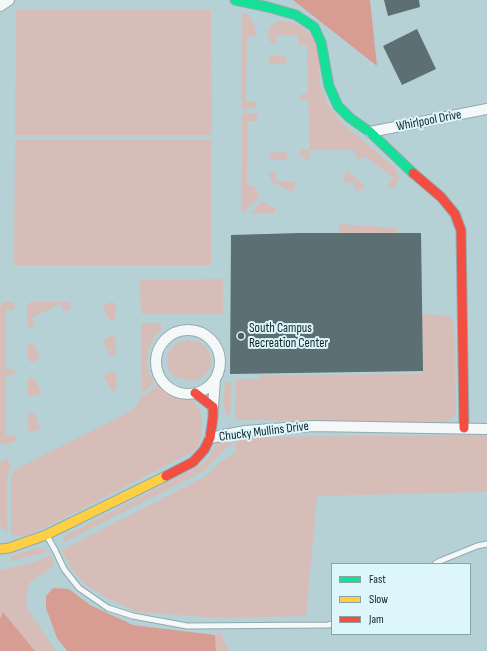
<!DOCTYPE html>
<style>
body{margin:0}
#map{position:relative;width:487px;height:651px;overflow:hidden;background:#b6d1d6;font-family:"Sofia Sans Condensed",sans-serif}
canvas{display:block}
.legend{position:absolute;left:331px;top:563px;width:140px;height:72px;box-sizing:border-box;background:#ddf6fb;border:1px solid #8ba2a7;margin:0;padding:5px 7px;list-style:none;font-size:12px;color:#102428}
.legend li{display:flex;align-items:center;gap:8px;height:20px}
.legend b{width:20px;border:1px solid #8ba2a7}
</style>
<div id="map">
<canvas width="487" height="651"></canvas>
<ul class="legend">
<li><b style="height:5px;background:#16e098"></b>Fast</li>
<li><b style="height:5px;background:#ffcf43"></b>Slow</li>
<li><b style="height:5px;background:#f24e42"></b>Jam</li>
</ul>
</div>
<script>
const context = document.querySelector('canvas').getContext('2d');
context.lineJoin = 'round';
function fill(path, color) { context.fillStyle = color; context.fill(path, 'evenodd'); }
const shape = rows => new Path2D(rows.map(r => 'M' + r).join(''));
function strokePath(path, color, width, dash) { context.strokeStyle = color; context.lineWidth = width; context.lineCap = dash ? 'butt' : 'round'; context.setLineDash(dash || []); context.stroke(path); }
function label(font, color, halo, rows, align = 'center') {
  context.font = font + ' "Sofia Sans Condensed",sans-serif'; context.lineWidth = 4; context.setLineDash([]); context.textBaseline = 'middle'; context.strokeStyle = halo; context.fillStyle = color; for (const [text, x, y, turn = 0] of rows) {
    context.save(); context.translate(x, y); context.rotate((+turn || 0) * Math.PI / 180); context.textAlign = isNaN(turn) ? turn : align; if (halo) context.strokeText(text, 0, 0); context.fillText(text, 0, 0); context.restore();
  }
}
fill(shape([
 [16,10,211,10,212,135,15,135],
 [242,12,249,15,255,28,256,34,255,36,247,37,246,101,254,101,256,102,256,108,243,109,241,107],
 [279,21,296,23,305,29,314,37,319,49,320,83,323,93,328,105,342,123,393,166,396,170,399,177,397,184,393,188,390,188,387,186,394,178,364,156,357,160,354,150,310,150,310,159,306,160,303,158,301,156,300,153,300,150,310,150,308,99,301,99,299,98,301,94,308,94,307,45,299,45,298,35,276,36,277,41,274,44,271,43,269,40,268,31,271,25],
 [271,56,283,56,286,58,287,62,286,64,270,64,268,61,268,59],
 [243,113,257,113,257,119,255,121,248,121,247,185,254,186,259,196,258,199,243,213,241,213,242,114],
 [15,140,211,140,211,265,14,265],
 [286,152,288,156,286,159,283,160,273,160,269,158,270,153],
 [348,171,363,184,364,187,362,190,356,191,355,189,354,182,344,183,345,173],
 [271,172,274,172,276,174,276,181,295,181,295,185,293,191,291,191,273,183,269,176,269,174],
 [262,201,264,201,268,205,275,207,275,213,251,213],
 [339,224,397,228,397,234,339,234],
 [223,279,223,314,141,314,140,281,142,280],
 [5,302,12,302,15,305,15,309,6,309,6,369,15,370,16,373,13,375,6,375,6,435,13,435,15,436,16,438,16,441,13,442,6,445,1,443,0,442,0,305],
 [30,302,68,302,70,304,71,307,68,311,65,311,60,304,32,318,35,327,31,328,27,325,27,305],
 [110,302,114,302,116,305,115,320,112,322,110,321,103,307,104,305],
 [422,314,447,316,450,317,454,323,456,411,454,416,451,419,445,422,235,420,236,379,259,379,260,375,423,374],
 [141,323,161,323,161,330,156,335,152,341,147,356,147,365,150,375,154,383,145,392,142,392],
 [111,336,114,336,116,340,116,355,114,356,110,356,103,341,104,339],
 [187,340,200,342,205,346,209,352,211,358,211,365,208,371,202,378,193,381,186,380,173,376,168,368,167,363,168,354,174,345,180,342],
 [30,343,33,344,40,357,39,359,33,362,30,362,28,360,27,346],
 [112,371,116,373,117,387,116,389,112,392,104,376,104,375],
 [32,377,34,378,41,392,40,394,31,397,28,395,28,380,29,378],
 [225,382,232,383,230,418,226,414,224,408,223,403],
 [158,384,174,395,188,398,195,403,200,410,202,422,201,436,199,444,194,451,60,520,26,536,18,536,11,534,11,478,14,470,133,410,142,396,145,396],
 [31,412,34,413,40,427,39,429,34,432,30,431,28,429,28,415],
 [487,435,487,492,317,496,306,616,219,618,137,612,105,597,87,586,72,570,62,550,206,476,219,463,236,452,236,437],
 [230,437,231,445,225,449,207,468,200,473,62,543,63,539,66,535,192,470,204,463,212,453,216,443,223,438],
 [6,458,11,466,7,478,7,532,5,531,0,525,0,463],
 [40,548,45,549,48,552,11,561,11,556],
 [51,555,54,564,52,567,48,571,34,579,30,582,27,590,26,603,28,610,56,651,35,651,3,612,0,619,0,604,1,604,0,597,0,570,14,567,35,562],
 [220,631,229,651,216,651,215,635]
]), '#d6bdb8');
fill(shape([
 [293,0,370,0,377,66],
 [53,588,69,589,90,605,133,625,215,635,216,651,67,651,57,638,46,608,46,596],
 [3,612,35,651,0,651,0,619]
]), '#d79d93');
fill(shape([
 [384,0,419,0,420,7,388,16],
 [417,29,436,69,402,85,383,46],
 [300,233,421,233,423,371,230,374,231,235]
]), '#5c6f72');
const lane = shape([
 [47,536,55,550,64,569,79,588,108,608,133,616,187,626,328,625,332,624],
 [435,564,440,561,477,546,487,544]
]);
const street = shape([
 [0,6,9,0],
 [370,132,487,109],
 '156 362a32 32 0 1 1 64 0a32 32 0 1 1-64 0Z',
 [213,407,215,379],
 [210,438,245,431,313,426,487,429]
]);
const fast = shape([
 [235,0,268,7,296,15,314,27,321,42,329,86,338,106,350,118,370,132,413,173]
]);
const slow = shape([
 [0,549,9,548,46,535,166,476]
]);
const jam = shape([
 [413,173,441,197,455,214,461,230,464,428],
 [166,476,193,462,204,450,210,438,213,417,213,407,195,393]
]);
strokePath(lane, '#94a9ad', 7);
strokePath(street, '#94a9ad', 12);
strokePath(fast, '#94a9ad', 11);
strokePath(slow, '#94a9ad', 11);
strokePath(jam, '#94a9ad', 11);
strokePath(lane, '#f4f8f9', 5);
strokePath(street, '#f4f8f9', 10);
strokePath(fast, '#16e098', 9);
strokePath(slow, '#ffcf43', 9);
strokePath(jam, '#f24e42', 9);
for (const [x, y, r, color] of [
 [241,336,4,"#4a6165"]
]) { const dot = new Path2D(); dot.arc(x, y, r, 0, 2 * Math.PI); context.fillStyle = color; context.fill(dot); strokePath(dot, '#ddf6fb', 1.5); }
label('13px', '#102428', '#ddf6fb', [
 ["Whirlpool Drive",429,121,-11],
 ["Chucky Mullins Drive",264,432,-7]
]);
label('13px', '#102428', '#ddf6fb', [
 ["South Campus",249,329],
 ["Recreation Center",249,344]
], 'left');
</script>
